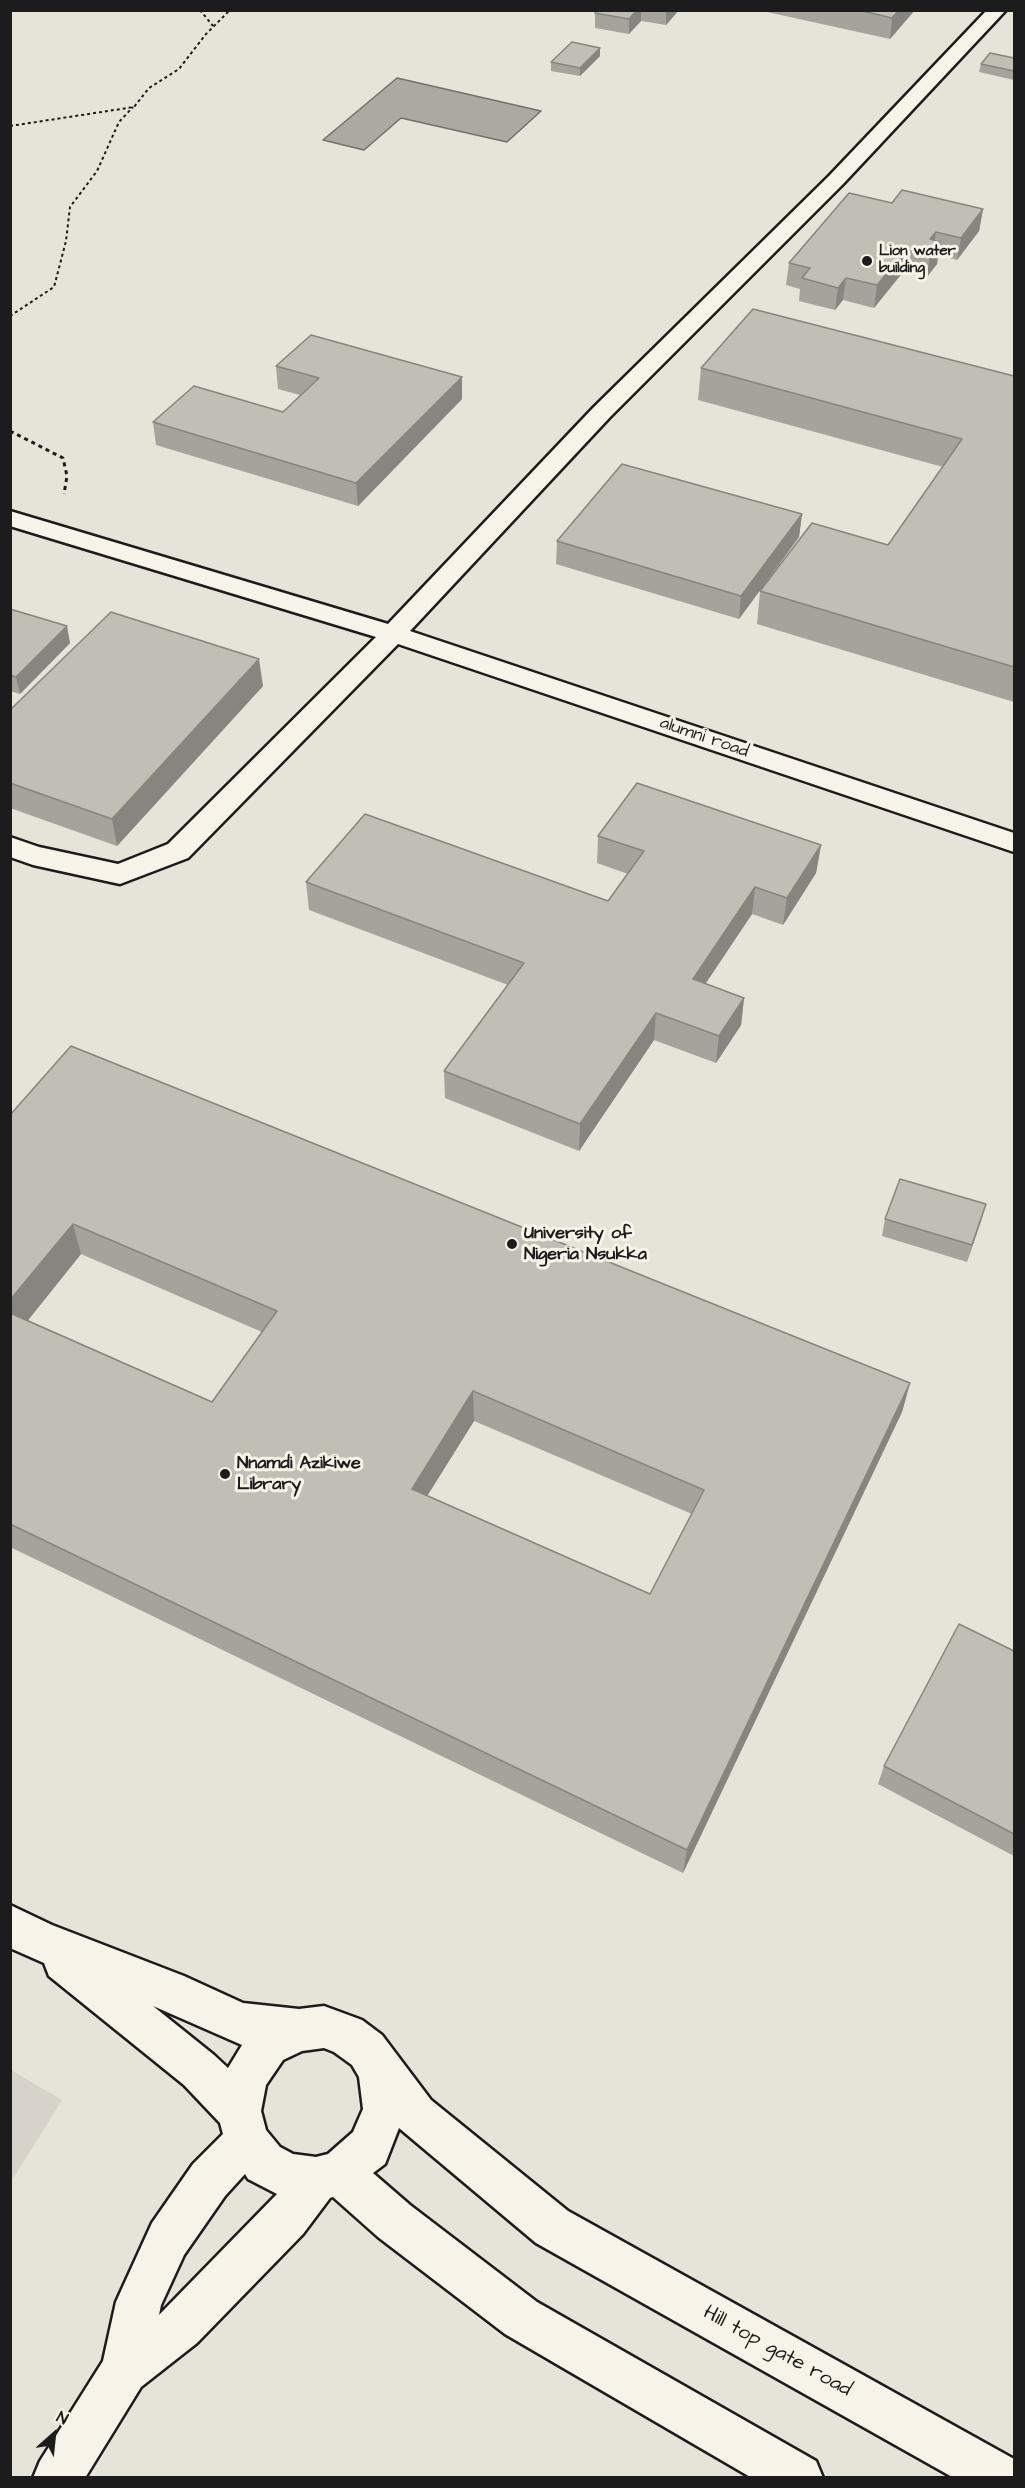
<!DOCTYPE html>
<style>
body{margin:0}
#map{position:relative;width:1025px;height:2488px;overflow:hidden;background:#f7f3e8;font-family:"Architects Daughter",sans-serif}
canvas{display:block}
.frame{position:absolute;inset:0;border:12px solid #1c1c1c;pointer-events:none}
.north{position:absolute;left:24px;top:2404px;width:60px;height:60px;-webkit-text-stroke:4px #f7f3e8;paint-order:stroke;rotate:27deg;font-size:16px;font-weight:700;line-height:24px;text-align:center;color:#1c1c1c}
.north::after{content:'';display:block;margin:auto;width:21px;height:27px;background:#1c1c1c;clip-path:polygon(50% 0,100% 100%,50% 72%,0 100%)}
</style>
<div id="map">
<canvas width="1025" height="2488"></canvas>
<div class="frame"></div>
<div class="north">N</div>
</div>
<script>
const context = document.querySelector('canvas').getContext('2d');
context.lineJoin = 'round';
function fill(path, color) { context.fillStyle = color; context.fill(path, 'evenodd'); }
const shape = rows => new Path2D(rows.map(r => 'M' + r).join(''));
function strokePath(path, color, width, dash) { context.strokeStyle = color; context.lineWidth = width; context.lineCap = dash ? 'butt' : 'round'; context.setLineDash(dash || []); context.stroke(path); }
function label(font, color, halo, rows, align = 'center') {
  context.font = font + ' "Architects Daughter",sans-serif'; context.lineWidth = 6; context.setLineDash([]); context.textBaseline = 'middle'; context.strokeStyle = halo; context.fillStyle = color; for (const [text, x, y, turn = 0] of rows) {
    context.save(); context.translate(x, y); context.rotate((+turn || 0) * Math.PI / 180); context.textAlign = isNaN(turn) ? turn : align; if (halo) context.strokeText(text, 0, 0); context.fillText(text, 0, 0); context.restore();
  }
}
fill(shape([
 [11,11,1014,11,1014,2477,11,2477]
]), '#e6e3d9');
fill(shape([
 [11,2070,62,2100,11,2182]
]), '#d7d3cb');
const water = shape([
 [397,78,541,111,507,142,401,118,364,150,323,140,397,78]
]);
fill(water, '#aca9a2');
strokePath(water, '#72716c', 1.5);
const minor = shape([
 [987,10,1006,10,843,184,610,417,410,631,1014,833,1014,852,398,644,188,858,120,884,33,865,10,857,10,837,39,847,118,864,168,844,376,637,10,526,10,511,388,624,594,407,829,176,987,10],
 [10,1905,52,1925,184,1976,243,2003,299,2009,324,2006,362,2020,382,2035,431,2100,568,2211,1014,2459,1014,2478,954,2478,536,2243,399,2128,385,2164,373,2173,410,2205,537,2302,816,2461,823,2478,752,2478,505,2334,378,2237,333,2197,330,2198,303,2234,197,2343,141,2387,85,2478,33,2478,40,2461,103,2361,116,2302,152,2223,193,2164,223,2134,220,2123,184,2085,49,1976,44,1963,10,1948,10,1905],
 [153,2006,242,2045,228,2068,214,2055,153,2006],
 [324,2048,334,2052,352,2065,359,2077,363,2109,353,2132,328,2154,316,2157,293,2154,280,2147,266,2130,261,2111,266,2085,283,2060,302,2051,324,2048],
 [245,2174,248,2179,277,2194,159,2315,161,2305,184,2255,225,2196,245,2174]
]);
strokePath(minor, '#1c1c1c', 5);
strokePath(shape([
 [200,10,213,26],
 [10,126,134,107,149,88,179,69,206,34,230,10],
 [10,316,54,287,66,241,70,207,97,171,119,122,133,107]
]), '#1c1c1c', 2, [3, 3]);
strokePath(shape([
 [10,431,63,458,67,476,64,494]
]), '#1c1c1c', 3, [4, 4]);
fill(minor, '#f7f3e8');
fill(shape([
 [584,10,679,10,666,25,641,21,629,34,595,28,595,12],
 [758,10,915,10,890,39],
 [600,48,600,56,580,76,551,71,551,62],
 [1014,58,1014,80,979,72,981,64],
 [892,203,983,209,979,231,957,260,938,255,937,264,926,278,903,272,874,308,843,300,835,310,799,301,800,289,786,285,789,263],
 [276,366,462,399,358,506,156,445,153,422,283,412,300,395,278,389],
 [701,368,1014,376,1014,702,757,624,760,591,888,545,943,467,698,400],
 [802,514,799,537,739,619,556,564,557,541],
 [10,609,70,643,20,694,10,691],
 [263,686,117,846,10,808,10,710],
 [598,836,821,845,816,873,783,925,752,914,705,984,744,998,741,1025,716,1063,654,1040,579,1151,445,1098,444,1071,508,985,309,910,306,882,608,901,628,874,597,863],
 [10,1115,910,1383,902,1412,683,1873,10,1547],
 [81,1254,262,1332,212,1402,28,1320],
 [474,1421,692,1514,650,1594,427,1496],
 [986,1204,967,1262,882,1236,885,1219],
 [1014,1651,1014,1856,878,1784,884,1766]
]), '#a5a39c');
fill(shape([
 [637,10,641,10,641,21,629,34,629,19],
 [666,10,679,10,666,25],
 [899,10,915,10,890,39,892,18],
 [600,48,600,56,580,76,580,68],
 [983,209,979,231,957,260,961,238],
 [936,232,933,252,940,242,937,264,926,278,930,256,930,239],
 [906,250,903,272,874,308,877,285],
 [846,278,843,300,835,310,838,288],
 [462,377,462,399,358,506,356,483],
 [802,514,799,537,739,619,741,596],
 [67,626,70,643,20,694,16,677],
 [259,659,263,686,117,846,112,819],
 [821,845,816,873,783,925,787,898],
 [755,887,752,914,690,1007,693,979],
 [744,998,741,1025,716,1063,719,1036],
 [656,1013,654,1040,579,1151,580,1124],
 [986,1204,981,1221,967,1262,972,1245],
 [73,1224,81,1254,13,1339,10,1332,10,1300],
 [910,1383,902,1412,683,1873,687,1850],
 [473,1391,474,1421,414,1517,412,1489]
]), '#86857f');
const building = shape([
 [597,10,637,10,629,19,595,13,597,10],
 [858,10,899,10,892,18,858,10],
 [572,42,600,48,580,68,551,62,572,42],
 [990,53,1014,58,1014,71,981,64,990,53],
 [902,190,983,209,961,238,936,232,930,239,940,242,930,256,906,250,877,285,846,278,838,288,802,278,810,268,789,263,849,193,892,203,902,190],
 [753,309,1014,376,1014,667,760,591,812,523,888,545,962,439,701,368,753,309],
 [311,335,462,377,356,483,153,422,194,386,283,412,319,378,276,366,311,335],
 [622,464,802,514,741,596,557,541,622,464],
 [10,609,67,626,16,677,10,675,10,609],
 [111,612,259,659,112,819,10,783,10,710,111,612],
 [637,783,821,845,787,898,755,887,693,979,744,998,719,1036,656,1013,580,1124,444,1071,524,963,306,882,365,814,608,901,644,851,598,836,637,783],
 [71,1046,910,1383,687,1850,10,1524,10,1313,212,1402,277,1311,73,1224,10,1300,10,1115,71,1046],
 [473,1391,704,1490,650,1594,412,1489,473,1391],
 [900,1179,986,1204,972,1245,885,1219,900,1179],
 [959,1624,1014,1651,1014,1834,884,1766,959,1624]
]);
fill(building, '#c0beb5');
strokePath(building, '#86857f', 1.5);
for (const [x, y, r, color] of [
 [867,261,6,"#1c1c1c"],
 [512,1244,6,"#1c1c1c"],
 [225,1474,6,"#1c1c1c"]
]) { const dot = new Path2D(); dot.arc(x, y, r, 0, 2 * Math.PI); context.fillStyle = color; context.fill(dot); strokePath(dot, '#f7f3e8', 2); }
label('bold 15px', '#1c1c1c', '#f7f3e8', [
 ["Lion water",879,252],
 ["building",879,269]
], 'left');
label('18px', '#1c1c1c', '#f7f3e8', [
 ["alumni road",704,738,19]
]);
label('bold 18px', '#1c1c1c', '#f7f3e8', [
 ["University of",524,1234],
 ["Nigeria Nsukka",524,1255],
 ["Nnamdi Azikiwe",237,1464],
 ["Library",237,1485]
], 'left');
label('21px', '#1c1c1c', '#f7f3e8', [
 ["Hill top gate road",777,2352,29]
]);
</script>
